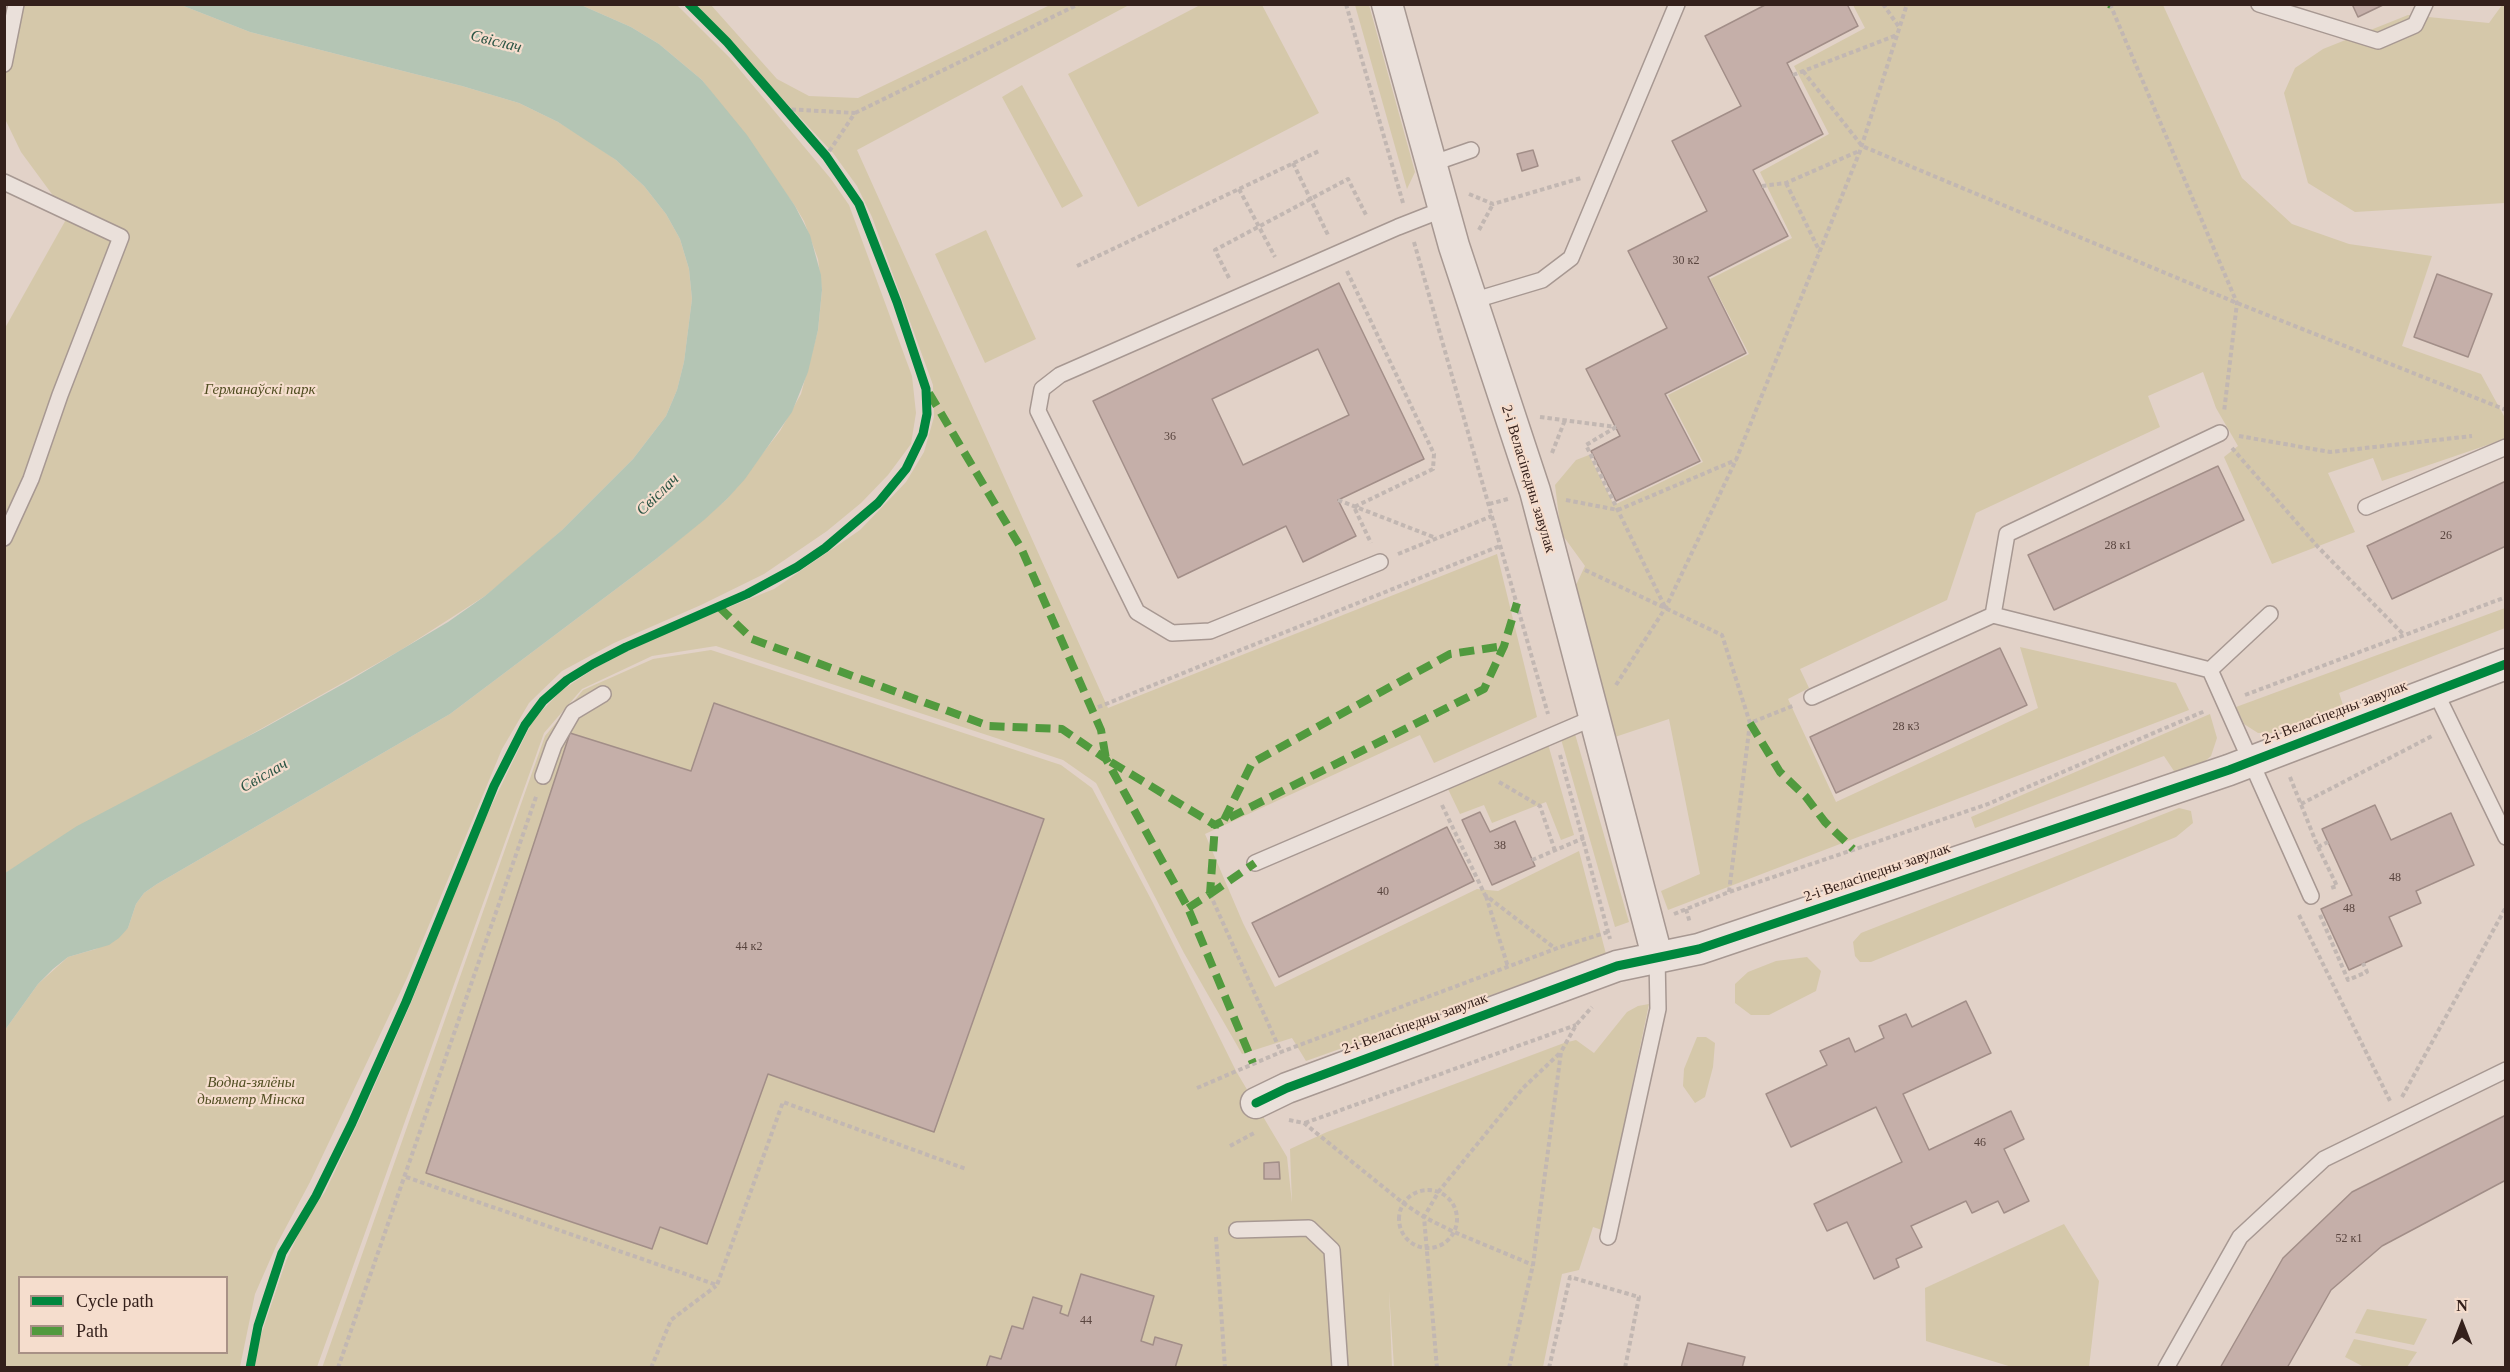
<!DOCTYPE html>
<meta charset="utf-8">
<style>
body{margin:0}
#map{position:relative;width:2510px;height:1372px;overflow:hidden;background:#e2d2c8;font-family:Georgia,serif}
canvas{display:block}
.frame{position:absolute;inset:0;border:6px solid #34201b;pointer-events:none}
.legend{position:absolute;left:18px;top:1276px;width:210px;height:78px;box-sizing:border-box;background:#f5ddcd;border:2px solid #a89186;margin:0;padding:8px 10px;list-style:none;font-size:18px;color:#34201b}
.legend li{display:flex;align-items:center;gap:12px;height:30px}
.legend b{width:30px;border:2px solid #a89186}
.north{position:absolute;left:2432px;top:1294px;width:60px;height:60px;-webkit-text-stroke:4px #f5ddcd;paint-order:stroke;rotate:0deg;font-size:16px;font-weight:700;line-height:24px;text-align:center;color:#34201b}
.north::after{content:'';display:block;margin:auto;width:21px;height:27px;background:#34201b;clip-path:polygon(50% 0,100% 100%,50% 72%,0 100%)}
</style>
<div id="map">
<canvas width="2510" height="1372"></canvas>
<div class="frame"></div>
<ul class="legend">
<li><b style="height:8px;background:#00873e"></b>Cycle path</li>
<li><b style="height:8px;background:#519a3e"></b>Path</li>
</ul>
<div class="north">N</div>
</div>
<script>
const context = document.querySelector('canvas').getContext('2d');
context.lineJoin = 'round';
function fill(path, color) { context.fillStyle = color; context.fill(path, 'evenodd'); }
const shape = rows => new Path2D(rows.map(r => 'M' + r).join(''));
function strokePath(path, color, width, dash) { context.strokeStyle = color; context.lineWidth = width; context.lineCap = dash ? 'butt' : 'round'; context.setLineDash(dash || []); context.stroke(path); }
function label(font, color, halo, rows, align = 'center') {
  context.font = font + ' Georgia,serif'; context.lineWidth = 4.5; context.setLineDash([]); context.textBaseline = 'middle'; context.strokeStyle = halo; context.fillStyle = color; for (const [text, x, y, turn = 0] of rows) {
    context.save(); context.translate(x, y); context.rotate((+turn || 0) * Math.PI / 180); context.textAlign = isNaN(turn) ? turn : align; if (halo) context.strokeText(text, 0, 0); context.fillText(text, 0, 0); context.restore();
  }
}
fill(shape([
 [1202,4,1262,5,1319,113,1138,207,1068,74],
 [16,5,181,5,250,32,462,86,519,103,558,122,586,139,616,160,644,186,666,214,680,239,689,269,692,299,684,362,677,390,666,416,633,459,562,530,523,565,485,596,401,650,5,873,5,328,68,216,21,152,6,121,5,64],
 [581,5,677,5,730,58,831,179,849,205,912,376,916,413,911,444,888,475,861,503,827,531,764,574,701,605,614,643,562,671,529,703,502,749,407,978,310,1182,277,1244,255,1294,240,1367,5,1368,5,1030,38,984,68,957,96,949,128,928,136,904,144,893,157,884,450,714,656,559,727,499,780,431,801,394,818,330,822,290,818,259,804,221,795,206,702,80,659,44,631,27],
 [20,1278,226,1278,226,1352,20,1352],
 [695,5,711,5,777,79,809,96,858,98,1050,5,1129,5,857,150,1108,708,1497,554,1537,717,1434,763,1420,735,1205,834,1243,923,1275,987,1477,889,1498,891,1579,851,1606,954,1306,1061,1292,1038,1242,1054,1184,953,1096,783,1063,760,716,646,652,656,582,689,544,733,317,1367,255,1367,259,1341,286,1261,305,1220,325,1192,363,1112,411,1003,483,823,533,720,561,691,595,668,652,638,774,589,860,530,906,482,924,452,934,417,933,385,872,217,857,186,833,153],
 [1355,5,1369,5,1415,172,1407,189],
 [1853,5,2163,5,2242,178,2292,224,2349,244,2432,256,2402,346,2481,374,2505,418,2505,439,2382,481,2373,458,2328,473,2355,532,2272,564,2224,457,2238,446,2216,408,2203,372,2148,396,2160,427,1976,513,1947,600,1800,669,1809,688,1788,699,1836,802,2038,708,2020,647,2176,683,2189,710,1668,910,1661,891,1700,874,1669,719,1612,738,1575,587,1585,566,1561,533,1555,485,1576,460,1589,455,1614,505,1703,462,1668,395,1749,354,1710,279,1792,238,1760,172,1829,134,1794,66,1865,28],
 [2502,5,2505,5,2505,203,2355,212,2308,183,2284,93,2295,68,2323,49,2408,15,2489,23],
 [1022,85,1083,196,1062,208,1002,97],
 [986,230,1036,339,985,363,935,254],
 [2505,608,2505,628,2339,693,2343,705,2273,733,2258,733,2244,724,2236,707],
 [711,650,1061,765,1092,788,1153,903,1236,1071,1287,1157,1292,1203,1290,1149,1327,1132,1564,1043,1576,1040,1594,1053,1627,1012,1638,1006,1649,1004,1602,1230,1593,1227,1579,1270,1562,1274,1543,1367,1394,1367,1389,1291,1392,1367,322,1368,545,736,583,690,653,659],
 [2210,714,2217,738,2211,756,2196,769,2174,771,2164,756,1975,828,1971,817],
 [1575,734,1629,922,1615,927,1561,739],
 [1548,744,1574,835,1561,840,1546,802,1492,823,1484,805,1460,814,1448,789],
 [2179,808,2191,811,2193,823,2176,837,1871,962,1860,962,1855,956,1853,942,1861,933],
 [1807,957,1821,971,1816,991,1769,1015,1751,1015,1735,1003,1735,984,1748,972,1776,961],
 [1697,1037,1706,1037,1715,1043,1713,1067,1705,1097,1695,1103,1683,1086,1684,1069],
 [2064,1224,2099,1281,2089,1367,2012,1367,1926,1341,1925,1288],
 [2367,1309,2427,1319,2414,1345,2355,1333],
 [2354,1339,2417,1352,2407,1367,2364,1367,2345,1357]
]), '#d5c8aa');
fill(shape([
 [181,5,581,5,631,27,659,44,702,80,747,135,795,206,810,235,821,275,822,290,818,330,808,372,792,412,745,479,727,499,704,520,656,559,450,714,157,884,144,893,136,904,128,928,119,938,109,945,68,957,53,969,38,984,5,1030,5,873,77,826,264,728,352,679,448,622,485,596,562,530,633,459,666,416,677,390,684,362,692,299,689,269,680,239,666,214,644,186,616,160,558,122,519,103,462,86,250,32]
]), '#b4c5b4');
const building = shape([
 [1767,4,1847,4,1858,26,1787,63,1823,134,1753,170,1788,236,1708,277,1746,353,1665,394,1700,461,1616,501,1591,451,1620,436,1586,369,1667,328,1628,251,1707,211,1672,141,1741,106,1705,36,1767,4],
 [2352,4,2385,4,2358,17,2352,4],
 [1533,150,1538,166,1522,171,1517,154,1533,150],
 [2437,274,2492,294,2468,357,2414,337,2437,274],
 [1339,283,1424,459,1338,500,1356,536,1303,562,1286,526,1178,578,1093,401,1339,283],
 [1318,349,1349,415,1243,465,1212,399,1318,349],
 [2218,466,2244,520,2054,610,2028,555,2218,466],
 [2506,481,2506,546,2392,599,2367,546,2506,481],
 [2000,648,2027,705,1836,793,1810,737,2000,648],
 [714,703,1044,819,934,1132,768,1074,707,1244,660,1227,652,1249,426,1173,570,733,691,771,714,703],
 [2375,805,2391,840,2451,813,2474,865,2416,891,2421,903,2389,917,2402,946,2349,970,2321,909,2352,895,2322,829,2375,805],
 [1480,812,1490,832,1515,821,1535,866,1492,885,1462,820,1480,812],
 [1447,827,1474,881,1279,977,1252,923,1447,827],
 [1966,1001,1991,1053,1903,1094,1929,1150,2011,1111,2024,1139,2004,1149,2029,1201,2004,1213,1998,1201,1972,1213,1966,1201,1911,1226,1922,1247,1896,1259,1899,1267,1874,1279,1847,1222,1827,1231,1814,1204,1902,1162,1876,1107,1791,1147,1766,1094,1827,1065,1820,1051,1849,1038,1855,1052,1884,1038,1879,1026,1906,1014,1912,1027,1966,1001],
 [2506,1115,2506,1180,2382,1246,2331,1290,2287,1368,2220,1368,2283,1258,2352,1192,2506,1115],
 [1279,1162,1280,1179,1264,1179,1264,1163,1279,1162],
 [1081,1274,1154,1296,1141,1341,1153,1345,1155,1337,1182,1345,1175,1368,986,1368,990,1356,1001,1359,1012,1326,1023,1329,1033,1297,1062,1306,1060,1313,1068,1316,1081,1274],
 [1688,1343,1745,1357,1742,1368,1681,1368,1688,1343]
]);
fill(building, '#c5afa9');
strokePath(building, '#a28e88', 1.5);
const lane = shape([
 [2259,4,2378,41,2415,25,2425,4],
 [4,64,16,4],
 [1431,164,1471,150],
 [4,182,121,237,60,395,31,479,4,538],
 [1472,301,1542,280,1571,258,1677,4],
 [2366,507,2506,447],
 [1380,562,1210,631,1172,633,1137,612,1038,411,1042,389,1060,375,1398,227,1444,209],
 [1993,615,2007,534,2220,433],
 [2210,670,2270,614],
 [2435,691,2506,837],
 [1812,697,1993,615,2210,670,2311,896],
 [543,776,554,745,573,712,603,694],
 [1255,863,1593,718],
 [1237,1230,1309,1228,1332,1250,1340,1368],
 [1608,1237,1658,1009,1657,956],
 [2166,1368,2240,1237,2324,1159,2506,1070]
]);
const street = shape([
 [1387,4,1454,246,1535,491,1657,956],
 [1256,1103,1287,1088,1617,966,1699,949,2229,770,2506,664]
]);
strokePath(lane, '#a79892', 18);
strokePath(street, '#a79892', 33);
strokePath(shape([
 [1346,4,1403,203],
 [1883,4,1899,27],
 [2110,4,2237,303,2224,412],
 [1803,71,1862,146,2237,303,2506,410],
 [1793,75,1897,35],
 [784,109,855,113,826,156],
 [855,113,1079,4],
 [1293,163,1328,235],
 [1786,183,1820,252],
 [1762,186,1786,183,1859,151],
 [1239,189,1275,257],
 [1469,194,1493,204,1581,178],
 [1479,230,1493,204],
 [1414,242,1548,714],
 [1077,266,1319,151],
 [1347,271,1434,454,1433,469,1354,507,1371,543],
 [1229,278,1215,250,1348,179,1367,217],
 [1540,417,1616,427],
 [1616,427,1586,445,1665,607],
 [2239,436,2330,452,2472,436],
 [2232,448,2318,547,2404,635],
 [1552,453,1565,420],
 [1338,500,1436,538],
 [1566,500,1618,510,1736,460],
 [1489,504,1508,499],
 [1398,554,1492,516],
 [1585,570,1722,635,1750,723,1795,705],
 [1616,685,1666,607,1736,460,1860,151,1907,4],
 [2245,695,2506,597],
 [1091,710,1500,546],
 [1560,755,1610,939],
 [2290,777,2318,847,2328,842],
 [1499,782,1540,806,1555,851],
 [2301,804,2434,735],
 [1442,805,1485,895,1556,949],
 [2318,847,2337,886,2331,888],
 [1532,860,1584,838],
 [1729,892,1750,723],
 [1210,894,1281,1052],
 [1486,896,1508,967],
 [1686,909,1690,923],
 [1674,914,1729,892,1988,804,2205,711],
 [2299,915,2391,1103],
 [2320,915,2348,980,2367,972,2363,963],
 [1197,1088,1281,1052,1563,946,1608,932],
 [2402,1097,2506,907],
 [1289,1120,1304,1123,1403,1203,1424,1217,1454,1232,1533,1265],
 [1305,1123,1576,1025],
 [1230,1146,1256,1132],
 [406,1177,717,1285,783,1102,966,1169],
 '1399 1219a29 29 0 1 1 58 0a29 29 0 1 1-58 0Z',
 [1216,1237,1225,1368],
 [338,1368,537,794],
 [651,1368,671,1320,716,1286],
 [1437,1368,1424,1217,1439,1191,1523,1088,1561,1052],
 [1509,1368,1533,1265,1561,1052,1576,1025,1592,1007],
 [1549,1368,1570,1277,1639,1297,1625,1368],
 [2505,1368,2506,1367]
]), '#c2b7b2', 4, [4.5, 3]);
strokePath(lane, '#eae0da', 15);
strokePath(street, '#eae0da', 30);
strokePath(shape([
 [2109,4,2111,5],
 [929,393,1021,548,1101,730,1106,759,1215,825,1484,689,1504,646,1517,603],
 [719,607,752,639,989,726,1062,729,1106,759,1188,908,1253,1063],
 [1750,723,1780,772,1806,797,1825,822,1853,849],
 [1224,820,1252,763,1450,654,1504,646],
 [1210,894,1255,863],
 [1188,908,1210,894,1215,825]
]), '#519a3e', 8, [15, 8]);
strokePath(shape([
 [1256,1103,1287,1088,1617,966,1699,949,2229,770,2506,664],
 [250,1368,258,1326,282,1253,316,1196,352,1123,406,1002,494,786,525,725,543,701,567,680,593,664,626,647,747,594,797,567,825,548,878,503,906,469,923,434,927,414,926,389,897,302,859,204,826,156,727,42,689,4]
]), '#00873e', 9);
label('12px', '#58443e', null, [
 ["30 к2",1686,261],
 ["36",1170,437],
 ["26",2446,536],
 ["28 к1",2118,546],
 ["28 к3",1906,727],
 ["38",1500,846],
 ["48",2395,878],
 ["40",1383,892],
 ["48",2349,909],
 ["44 к2",749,947],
 ["46",1980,1143],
 ["52 к1",2349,1239],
 ["44",1086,1321]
]);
label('italic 15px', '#514e22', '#f5ddcd', [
 ["Германаўскі парк",260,390],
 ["Водна-зялёны",251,1083],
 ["дыяметр Мінска",251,1100]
]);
label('15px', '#34201b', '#f5ddcd', [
 ["2-і Веласіпедны завулак",1528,479,73],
 ["2-і Веласіпедны завулак",2335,713,-21],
 ["2-і Веласіпедны завулак",1877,873,-19],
 ["2-і Веласіпедны завулак",1415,1024,-20]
]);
label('italic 16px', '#2a5444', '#f5ddcd', [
 ["Свіслач",496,42,14],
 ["Свіслач",658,495,-44],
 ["Свіслач",264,776,-30]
]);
</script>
